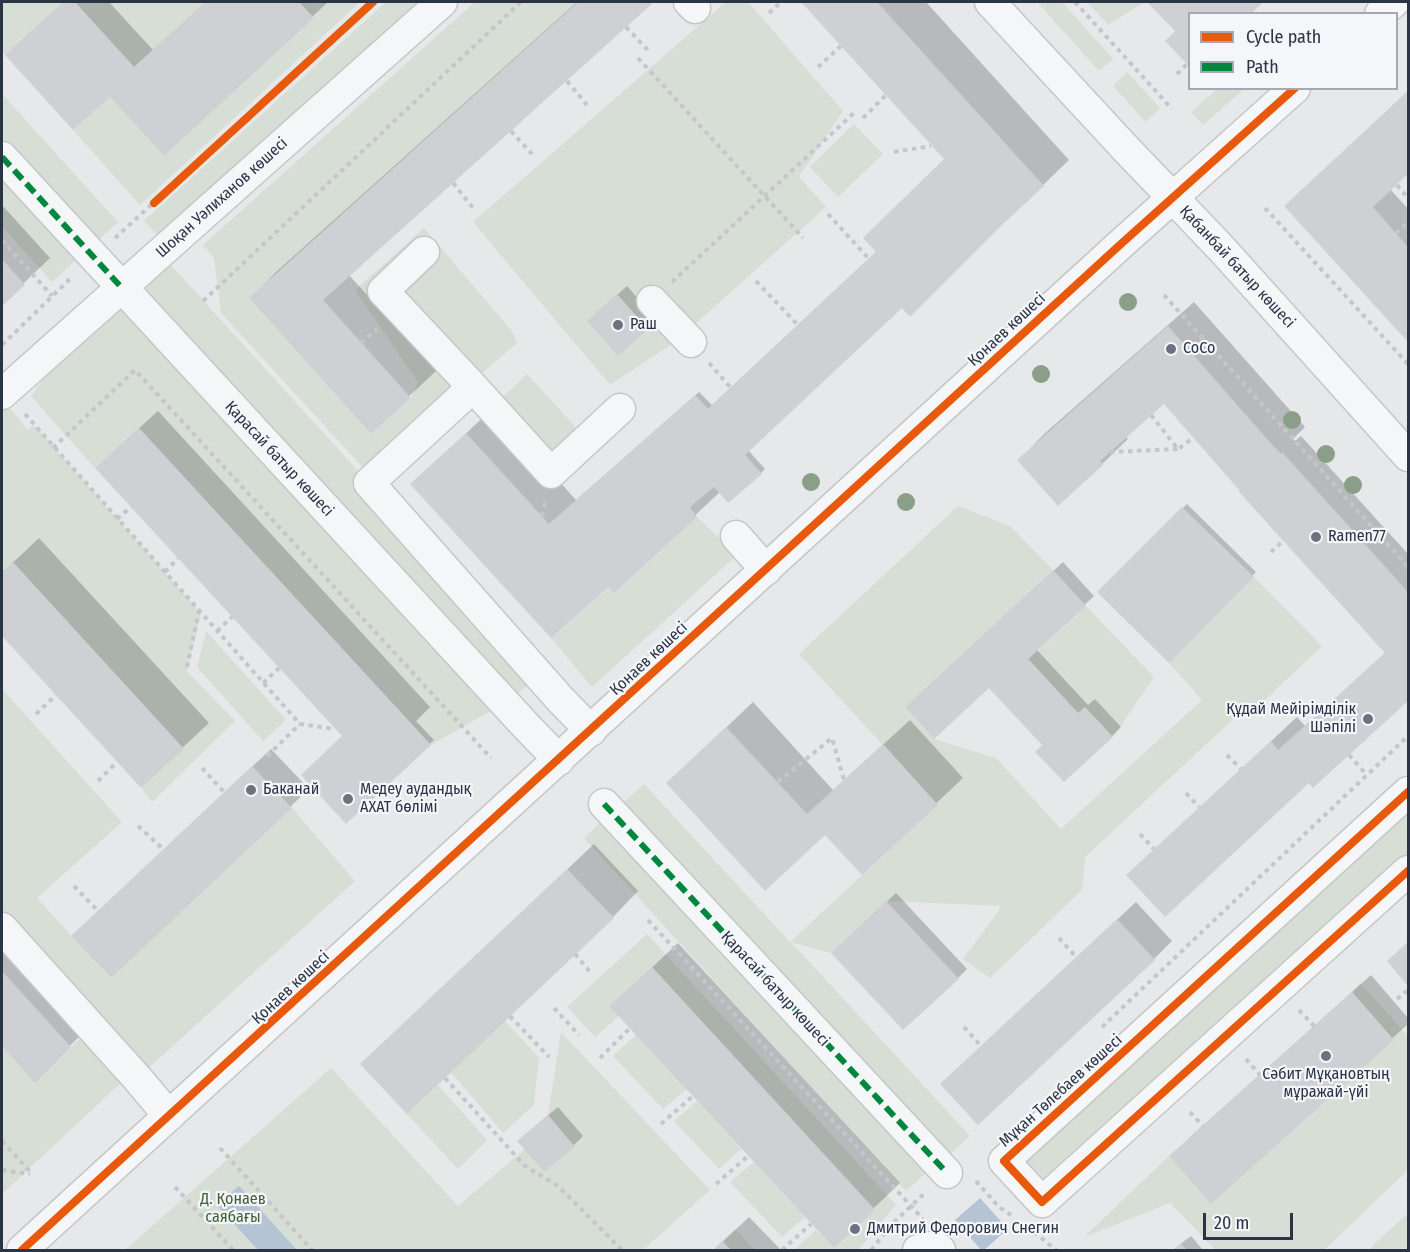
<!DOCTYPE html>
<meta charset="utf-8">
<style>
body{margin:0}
#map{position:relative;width:1410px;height:1252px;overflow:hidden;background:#e6e8ea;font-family:"Fira Sans Condensed",sans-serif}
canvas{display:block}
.frame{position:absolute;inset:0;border:3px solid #2b3445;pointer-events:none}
.legend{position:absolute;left:1188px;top:12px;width:210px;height:78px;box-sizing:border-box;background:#f4f6f9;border:2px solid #a4a8b1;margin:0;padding:8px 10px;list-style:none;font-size:18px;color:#2b3445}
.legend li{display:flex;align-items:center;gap:12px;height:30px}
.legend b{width:30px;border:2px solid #a4a8b1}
.scale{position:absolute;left:1203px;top:1213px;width:90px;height:27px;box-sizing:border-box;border:3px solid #2b3445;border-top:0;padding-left:8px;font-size:18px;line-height:21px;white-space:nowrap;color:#2b3445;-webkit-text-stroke:4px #f4f6f9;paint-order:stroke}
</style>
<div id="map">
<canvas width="1410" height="1252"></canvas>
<div class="frame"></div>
<ul class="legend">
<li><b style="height:8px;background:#e8590c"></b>Cycle path</li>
<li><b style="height:8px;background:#00873e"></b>Path</li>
</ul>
<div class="scale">20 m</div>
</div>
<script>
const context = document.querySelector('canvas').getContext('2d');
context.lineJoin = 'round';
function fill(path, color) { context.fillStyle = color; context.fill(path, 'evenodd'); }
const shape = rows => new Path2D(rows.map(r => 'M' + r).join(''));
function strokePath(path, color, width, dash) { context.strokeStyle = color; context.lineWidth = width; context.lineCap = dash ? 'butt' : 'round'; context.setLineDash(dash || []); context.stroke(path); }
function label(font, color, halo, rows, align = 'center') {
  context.font = font + ' "Fira Sans Condensed",sans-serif'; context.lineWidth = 4.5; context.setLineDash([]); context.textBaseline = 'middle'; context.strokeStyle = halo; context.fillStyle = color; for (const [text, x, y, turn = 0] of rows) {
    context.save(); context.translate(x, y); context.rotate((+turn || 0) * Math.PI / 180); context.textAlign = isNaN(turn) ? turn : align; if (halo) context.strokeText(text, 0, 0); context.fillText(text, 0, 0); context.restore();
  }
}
fill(shape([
 [2,2,63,2,5,55,2,52],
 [75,2,205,2,134,67],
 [299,2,360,2,140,205,73,130,110,97,164,156,314,18],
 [386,2,424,2,160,237,144,221],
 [475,2,578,2,249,298,371,434,411,398,418,382,355,290,424,228,512,331,517,343,367,472,221,313,214,258,203,245],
 [726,2,748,2,843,111,799,177,826,207,675,342,610,385,473,222],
 [1037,2,1062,2,1113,59,1099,71],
 [1087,2,1145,2,1108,25],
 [1127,72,1160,108,1146,122,1113,86],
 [1217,89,1244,89,1203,125,1191,112],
 [2,94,118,222,94,244,2,142],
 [854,124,883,154,838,197,810,167],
 [2,174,78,258,52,282,2,226],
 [171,265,369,483,540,676,505,703,431,745,139,428,95,468,31,396,46,375,130,298],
 [527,374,580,432,552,458,500,400],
 [2,399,28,430,34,425,201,613,187,671,235,721,152,802,141,788,184,749,13,563,2,573],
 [958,506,1010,526,1053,570,905,707,934,739,996,758,1061,829,1202,700,1169,663,1254,577,1322,646,1249,715,1243,710,1085,857,1082,890,990,978,963,959,1002,906,886,901,831,953,791,942,970,1136,948,1156,622,804,644,784,790,942,938,805,799,654],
 [697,517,737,555,592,687,551,638,608,587,614,593],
 [1086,606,1154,677,1113,737,1085,707,1078,713,1029,659],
 [206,631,286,720,263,741,197,667],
 [2,689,122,822,37,898,110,978,292,808,355,881,145,1071,2,916],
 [1408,792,1408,871,1051,1193,1016,1150],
 [605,818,928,1171,906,1191,584,838],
 [647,934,896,1205,858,1250,794,1250,816,1230,834,1248,875,1209,652,967,609,1006,619,1016,595,1037,567,1007],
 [1360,983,1408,1036,1408,1170,1324,1250,1216,1250,1170,1203,1084,1237,1169,1156,1212,1203,1394,1040,1352,992],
 [505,1021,539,1058,534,1105,503,1133,451,1072],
 [561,1032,710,1190,643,1250,125,1250,331,1068,458,1206,525,1149,544,1172,574,1147,548,1115],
 [85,1034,125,1079,2,1194,2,1046,35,1082],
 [636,1035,687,1089,663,1109,613,1056],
 [438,1085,487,1140,458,1169,407,1114],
 [697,1101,741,1149,719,1169,674,1121],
 [754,1162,805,1217,782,1237,730,1182],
 [1408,1213,1408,1250,1368,1250],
 [735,1229,755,1250,731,1250,722,1241]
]), '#d6ded6');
fill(shape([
 [239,1186,297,1250,258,1250,217,1205],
 [980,1198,1008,1229,984,1250,981,1250,955,1220]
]), '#b4c4d5');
fill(shape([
 [64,2,109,2,153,50,206,2,328,2,164,154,110,94,25,37],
 [577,2,652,2,349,275,436,371,371,432,251,298,276,272],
 [803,2,926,2,1069,160,1043,185,902,306,748,450,765,469,761,473,720,492,614,591,608,585,412,484,493,408,576,500,699,392,712,405,877,251,946,159],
 [1149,2,1262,2,1249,14,1190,14,1190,65,1176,31],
 [1408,91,1408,172,1390,189,1408,209,1408,340,1286,206],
 [2,205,50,258,2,304],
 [627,286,656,319,619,354,598,312],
 [1194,302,1305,427,1293,439,1295,441,1301,436,1408,554,1408,699,1313,786,1309,781,1154,850,1297,717,1305,726,1386,652,1164,402,1125,436,1128,439,1102,464,1019,460,1044,434],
 [158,411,430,707,416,721,434,740,346,822,344,736,115,450],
 [1187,504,1256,572,1169,661,1099,592],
 [39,538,209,723,141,786,2,634,2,573],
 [1063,562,1094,596,1037,650,1088,705,1095,699,1121,727,1112,736,1044,745,989,686,916,698],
 [753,702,833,790,910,720,963,778,862,873,826,833,668,783],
 [271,749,309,789,111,976,91,918],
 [594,844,638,891,613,917,388,1039],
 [896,893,967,969,958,978,842,944],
 [1136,902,1172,941,1154,959,960,1066],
 [2,933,88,1028,35,1080,2,1044],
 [1408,942,1408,984,1389,961],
 [678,943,900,1183,834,1246,611,1006],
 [1371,975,1408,1018,1408,1024,1212,1202,1189,1138],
 [558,1107,583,1136,574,1145,528,1132],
 [749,1217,781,1250,714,1250],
 [1191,1236,1203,1250,1173,1250]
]), '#0003');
fill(shape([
 [63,2,75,2,134,67,205,2,299,2,314,18,164,156,110,97,73,130,5,55],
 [578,2,654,2,323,300,411,398,371,434,249,298],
 [801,2,877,2,1044,186,1003,224,910,317,902,308,745,455,762,474,728,503,714,487,690,507,697,517,614,593,608,587,551,638,410,484,466,433,549,524,695,395,708,409,876,252,863,238,944,159],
 [1147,2,1260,2,1262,3,1251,14,1190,14,1190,67,1165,41,1175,31],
 [1408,91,1408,174,1373,207,1408,247,1408,342,1284,206],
 [2,259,25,285,2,306],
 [617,294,648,329,618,356,587,321],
 [1168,326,1267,439,1281,454,1282,452,1408,592,1408,701,1313,788,1309,783,1165,917,1126,875,1271,741,1278,750,1385,653,1239,492,1240,491,1164,404,1100,461,1103,465,1058,506,1017,460],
 [139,428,431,745,346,824,301,775,342,736,95,468],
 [1182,507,1254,577,1169,663,1097,592],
 [13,562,184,749,141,788,2,636,2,573],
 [1053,570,1086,606,1028,659,1078,713,1085,707,1113,737,1064,782,1035,752,1042,745,989,688,934,739,905,707],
 [726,727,807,814,883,744,938,805,862,875,825,835,765,891,666,783],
 [252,766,292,808,111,978,71,936],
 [567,869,614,918,407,1114,360,1064],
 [886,901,959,979,903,1030,831,953],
 [1117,919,1155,960,978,1125,940,1084],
 [1408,942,1408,986,1387,961],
 [652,967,875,1210,834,1248,609,1006],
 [2,971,71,1047,35,1083,2,1046],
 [1352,992,1394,1040,1211,1204,1169,1156],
 [548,1115,575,1147,544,1172,517,1141],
 [722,1241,731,1250,713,1250],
 [1181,1244,1187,1250,1173,1250]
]), '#ced0d3');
const minor = shape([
 [689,2,695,8],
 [990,2,1126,149,1220,247,1408,456],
 [1380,14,1394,2],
 [2,157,527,727,559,760],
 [424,252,383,291,473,387],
 [652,301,691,342],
 [2,394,442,2],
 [736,536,766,570],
 [591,731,559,698,369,483,473,387,551,473,620,409],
 [1408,792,1004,1161,1042,1202,1408,871],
 [604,804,947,1173],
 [2,928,137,1078,169,1116],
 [22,1250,1122,243,1295,88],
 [918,1250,935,1246,940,1250]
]);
strokePath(minor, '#c4c6c8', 33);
strokePath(shape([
 [1075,2,1172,109],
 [769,13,781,2],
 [626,27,648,50],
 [638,58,803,238],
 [818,67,841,46],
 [1177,74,1187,64],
 [567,81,587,105],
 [863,118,886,95],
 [511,131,532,154],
 [894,152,931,146],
 [453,183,473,208],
 [1397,185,1408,198],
 [1265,208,1408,364],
 [828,214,869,259],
 [1396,233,1408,222],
 [115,238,373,2],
 [2,240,52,296],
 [756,281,798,325],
 [672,282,856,111],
 [1164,295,1408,567],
 [203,301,521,2],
 [361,343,377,329],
 [2,345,72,277],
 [709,363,731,388],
 [25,414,300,724,335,729],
 [1151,415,1178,449,1193,438],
 [53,448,135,370,491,758],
 [1110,452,1178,449],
 [542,516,545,502],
 [117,519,131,507],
 [1271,552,1283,541],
 [165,572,178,558],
 [217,631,232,617],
 [187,667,199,611],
 [263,683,279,668],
 [36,714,56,695],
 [1227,755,1241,769],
 [1349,755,1367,775],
 [267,756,300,724],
 [202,768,224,792],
 [98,781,117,762],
 [778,782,832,738,844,780],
 [1186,793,1199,807],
 [138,826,163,849],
 [1140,834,1154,849],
 [74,886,98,911],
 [648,920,923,1219],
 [1059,938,1076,957],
 [575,954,591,973],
 [1397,999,1408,990],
 [554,1008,579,1035],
 [1299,1010,1314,1026],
 [510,1016,549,1057],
 [964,1027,981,1046],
 [1102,1027,1408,736],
 [600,1058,630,1028],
 [1246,1059,1260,1075],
 [445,1078,525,1166,558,1186,622,1250],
 [1190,1112,1203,1126],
 [661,1124,693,1096],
 [2,1141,32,1174],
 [220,1148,312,1250],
 [2,1170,30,1174],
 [976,1181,999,1207,1011,1215],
 [716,1184,748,1156],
 [175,1187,233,1250],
 [1034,1232,1056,1250],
 [782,1250,811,1224],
 [871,1250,892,1224,926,1192]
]), '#c5c6ca', 4, [4.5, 4.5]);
strokePath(minor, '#f5f6f7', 30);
strokePath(shape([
 [2,157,121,287],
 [604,804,947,1173]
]), '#00873e', 6, [12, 6]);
strokePath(shape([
 [154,203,373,2],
 [1408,792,1004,1161,1042,1202,1408,871],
 [22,1250,1122,243,1295,88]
]), '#e8590c', 8);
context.fillStyle = '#8a9e88';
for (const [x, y] of [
 [1128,302],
 [1041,374],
 [1292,420],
 [1326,454],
 [811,482],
 [1353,485],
 [906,502]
]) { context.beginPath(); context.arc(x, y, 9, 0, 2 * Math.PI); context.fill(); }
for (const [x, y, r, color] of [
 [618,325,6,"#6c737f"],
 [1171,349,6,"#6c737f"],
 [1316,537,6,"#6c737f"],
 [1368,719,6,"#6c737f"],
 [251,790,6,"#6c737f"],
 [348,799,6,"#6c737f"],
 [1326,1056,6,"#6c737f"],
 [855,1229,6,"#6c737f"]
]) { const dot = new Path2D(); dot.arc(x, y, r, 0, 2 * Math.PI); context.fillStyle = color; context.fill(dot); strokePath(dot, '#f4f6f9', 2); }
label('16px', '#2b3445', '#f4f6f9', [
 ["Шоқан Уәлиханов көшесі",222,198,-42],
 ["Қабанбай батыр көшесі",1237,267,47],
 ["Қонаев көшесі",1007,330,-43],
 ["Қарасай батыр көшесі",279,459,47],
 ["Қонаев көшесі",649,659,-43],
 ["Қонаев көшесі",291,988,-43],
 ["Қарасай батыр көшесі",775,989,47],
 ["Мұқан Төлебаев көшесі",1061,1091,-42]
]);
label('16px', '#2b3445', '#f4f6f9', [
 ["Раш",630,325],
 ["CoCo",1183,349],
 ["Ramen77",1328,537],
 ["Құдай Мейірімділік",1356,710,"right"],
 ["Шәпілі",1356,728,"right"],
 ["Баканай",263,790],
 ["Медеу аудандық",360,790],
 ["АХАТ бөлімі",360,808],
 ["Сәбит Мұқановтың",1326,1075,"center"],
 ["мұражай-үйі",1326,1093,"center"],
 ["Дмитрий Федорович Снегин",867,1229]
], 'left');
label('16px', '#3f6138', '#f4f6f9', [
 ["Д. Қонаев",233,1200],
 ["саябағы",233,1218]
]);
</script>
